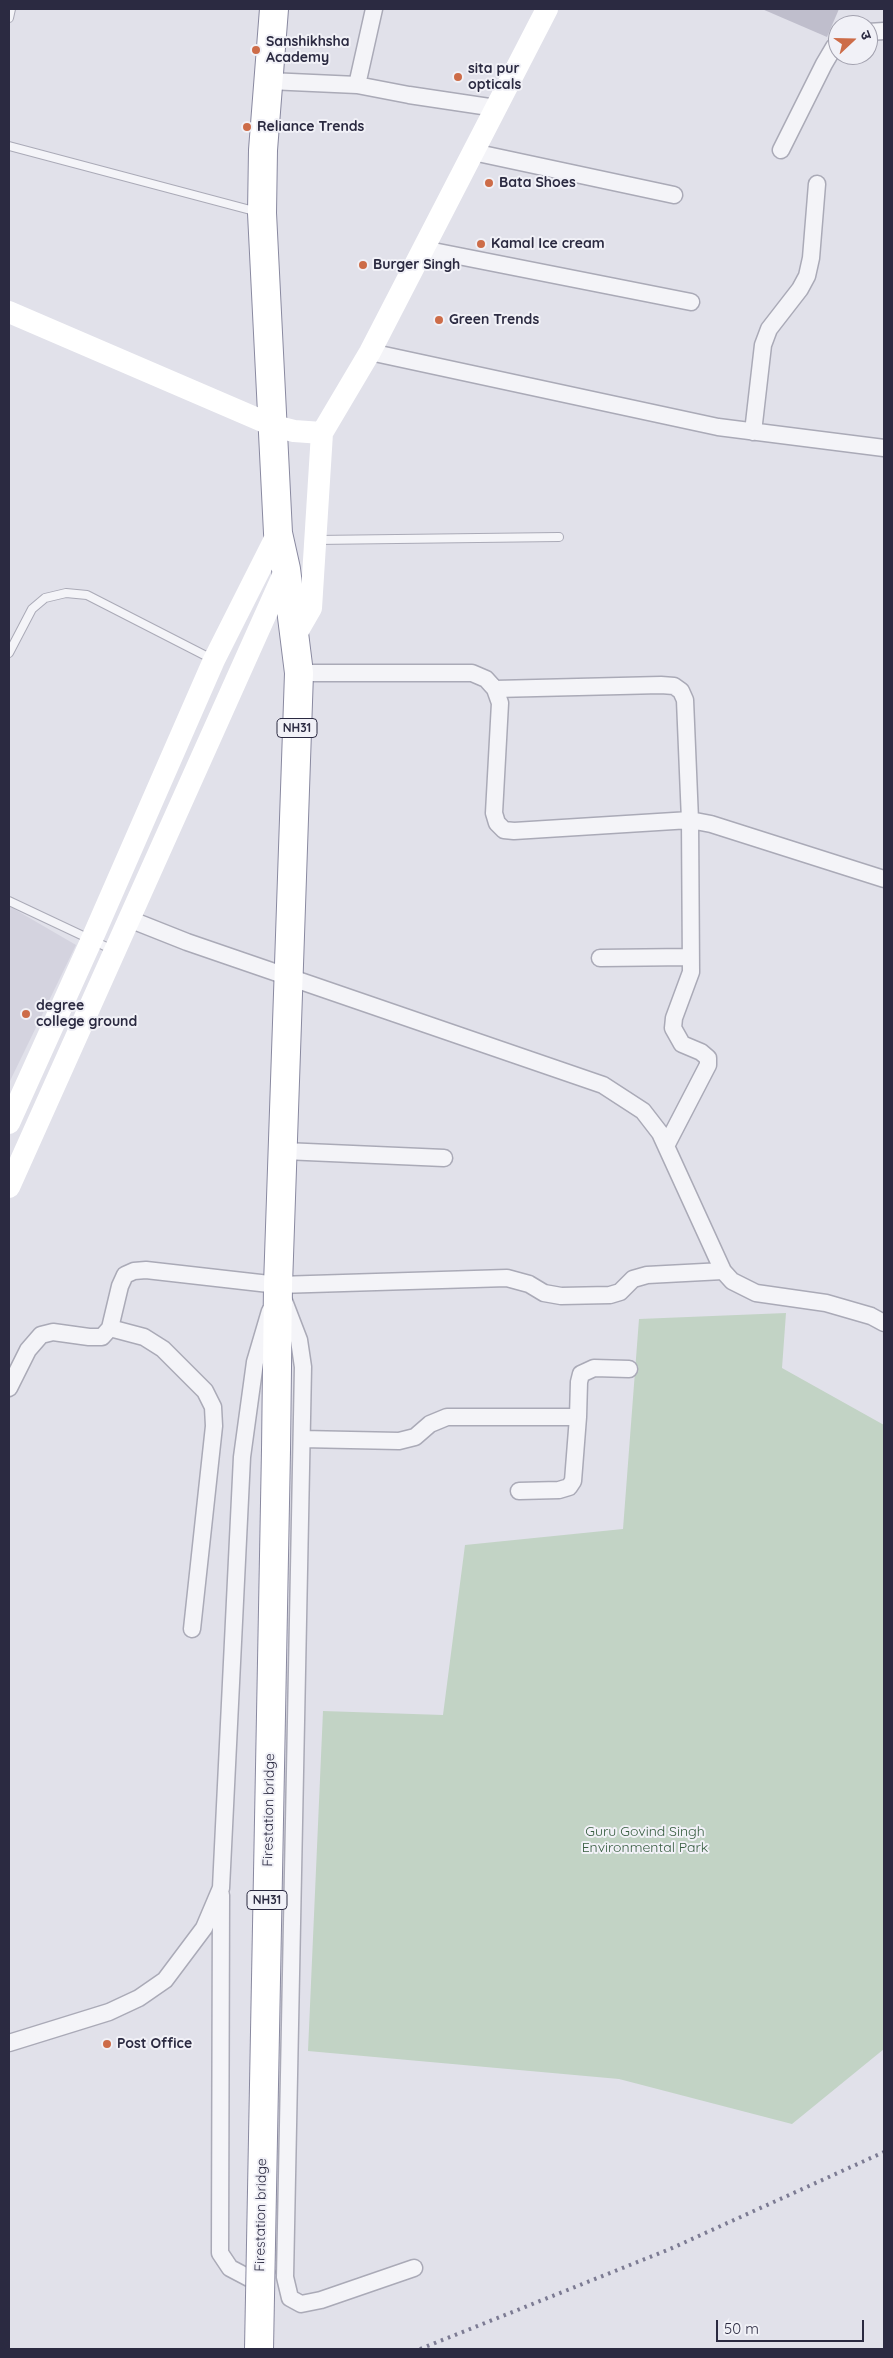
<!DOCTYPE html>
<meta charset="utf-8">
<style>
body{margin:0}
#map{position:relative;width:893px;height:2358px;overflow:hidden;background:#e1e1ea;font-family:Quicksand,"Noto Sans Devanagari",sans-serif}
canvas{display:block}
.frame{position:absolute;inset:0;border:10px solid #2b2a41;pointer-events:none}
.north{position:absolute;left:828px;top:15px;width:50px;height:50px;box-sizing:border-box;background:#f1f1f7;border:1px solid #a2a1ae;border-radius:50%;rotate:69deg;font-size:14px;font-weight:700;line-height:20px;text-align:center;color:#2b2a41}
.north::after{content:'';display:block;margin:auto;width:18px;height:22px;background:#cd6c48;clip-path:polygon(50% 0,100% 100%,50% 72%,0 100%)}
.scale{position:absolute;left:716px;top:2320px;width:148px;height:22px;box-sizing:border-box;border:2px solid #2b2a41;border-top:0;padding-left:6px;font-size:15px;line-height:18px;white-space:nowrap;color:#2b2a41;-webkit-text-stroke:4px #f1f1f7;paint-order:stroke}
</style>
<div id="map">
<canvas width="893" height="2358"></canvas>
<div class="frame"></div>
<div class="north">उ</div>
<div class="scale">50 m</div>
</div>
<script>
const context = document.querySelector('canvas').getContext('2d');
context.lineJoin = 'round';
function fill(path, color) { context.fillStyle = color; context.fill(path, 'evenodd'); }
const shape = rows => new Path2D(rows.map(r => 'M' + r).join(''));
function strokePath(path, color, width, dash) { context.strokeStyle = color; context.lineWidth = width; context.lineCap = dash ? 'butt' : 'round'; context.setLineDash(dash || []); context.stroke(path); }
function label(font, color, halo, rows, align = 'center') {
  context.font = font + ' Quicksand,sans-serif'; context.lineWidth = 4; context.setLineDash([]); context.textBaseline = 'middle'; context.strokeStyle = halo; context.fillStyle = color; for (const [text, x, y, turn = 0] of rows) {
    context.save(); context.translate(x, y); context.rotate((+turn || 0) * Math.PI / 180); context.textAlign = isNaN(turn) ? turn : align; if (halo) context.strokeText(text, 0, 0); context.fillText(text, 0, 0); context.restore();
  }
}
fill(shape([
 [9,906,76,945,9,1083]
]), '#d4d3df');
fill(shape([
 [786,1313,782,1368,884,1425,884,2049,792,2124,619,2079,308,2051,323,1711,443,1715,465,1545,623,1529,639,1319]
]), '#c2d3c5');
fill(shape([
 [762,9,839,9,827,37]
]), '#bfbecc');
const lane = shape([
 [9,18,11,9],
 [9,146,258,212],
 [316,540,559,537],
 [9,653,32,609,45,598,66,593,87,595,212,659],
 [9,901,113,950]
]);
const street = shape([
 [868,32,884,31],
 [269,81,357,85,409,95,496,108],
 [357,85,374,9],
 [781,150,824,64,834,47,838,44],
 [473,152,674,195],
 [423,249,691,302],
 [370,352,718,427,884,448],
 [753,432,763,345,769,329,800,289,807,276,811,258,817,184],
 [299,673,472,673,486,679,495,689,500,703,494,813,497,823,504,830,514,831,690,820,711,824,884,879],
 [495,689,661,685,674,686,681,691,685,700,690,820,691,972,674,1018,673,1028,682,1044,701,1052,708,1058,708,1065,666,1146],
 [129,919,187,942,603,1085,643,1111,660,1133,723,1271,732,1281,756,1293,826,1303,871,1316,884,1323],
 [600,958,690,957],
 [284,1151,444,1158],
 [284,1301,299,1340,303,1367,285,2277,290,2298,301,2304,321,2300,414,2268],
 [110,1328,144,1337,163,1349,205,1391,213,1407,214,1426,192,1629],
 [9,1388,28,1350,41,1335,53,1332,89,1337,102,1337,110,1328,120,1286,125,1275,134,1271,146,1270,278,1285,507,1278,529,1284,544,1293,561,1296,610,1295,620,1292,633,1279,647,1275,723,1271],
 [302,1439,399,1441,415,1437,430,1424,447,1417,578,1417,579,1382,581,1374,594,1368,629,1369],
 [519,1491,559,1490,569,1487,573,1481,578,1417],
 [221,1895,220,2253,230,2268,249,2278,266,2272],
 [9,2043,109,2012,139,1998,165,1980,204,1928,221,1888,242,1457,255,1362,270,1311]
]);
const highway = shape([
 [274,9,263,150,262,213,278,533,286,569,299,673,278,1285,276,1450]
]);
strokePath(lane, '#aaaab7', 10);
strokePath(street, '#aaaab7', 19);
strokePath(highway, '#8989a0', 30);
strokePath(lane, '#f4f4f8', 8);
strokePath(street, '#f4f4f8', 16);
strokePath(shape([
 [9,312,274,426,294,431,322,433,370,352,547,9],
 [296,634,311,608,322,433],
 [9,1123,92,939,214,660,278,533],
 [9,1187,286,569]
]), '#fff', 22);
strokePath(highway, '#fff', 28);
strokePath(shape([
 [420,2349,670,2249,884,2152]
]), '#7c7b93', 4, [2.5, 5]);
const highwayBridge = shape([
 [259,2349,276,1450]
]);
strokePath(highwayBridge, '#8989a0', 30, []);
strokePath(highwayBridge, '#fff', 28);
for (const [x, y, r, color] of [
 [256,50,5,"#cd6c48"],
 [458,77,5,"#cd6c48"],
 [247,127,5,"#cd6c48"],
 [489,183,5,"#cd6c48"],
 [481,244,5,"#cd6c48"],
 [363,265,5,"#cd6c48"],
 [439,320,5,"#cd6c48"],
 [26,1014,5,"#cd6c48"],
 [107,2044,5,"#cd6c48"]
]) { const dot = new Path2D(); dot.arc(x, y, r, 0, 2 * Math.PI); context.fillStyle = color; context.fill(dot); strokePath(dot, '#f1f1f7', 2); }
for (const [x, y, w] of [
 [297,728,40],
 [267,1900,40]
]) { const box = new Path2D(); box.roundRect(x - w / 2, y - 9.5, w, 19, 4); context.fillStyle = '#f1f1f7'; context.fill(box); strokePath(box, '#2b2a41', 1); }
label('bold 12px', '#2b2a41', null, [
 ["NH31",297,728],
 ["NH31",267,1900]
]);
label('bold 14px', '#2b2a41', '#f1f1f7', [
 ["Sanshikhsha",266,42],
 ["Academy",266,58],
 ["sita pur",468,69],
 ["opticals",468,85],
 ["Reliance Trends",257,127],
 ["Bata Shoes",499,183],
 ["Kamal Ice cream",491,244],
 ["Burger Singh",373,265],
 ["Green Trends",449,320],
 ["degree",36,1006],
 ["college ground",36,1022],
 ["Post Office",117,2044]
], 'left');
label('14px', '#2b2a41', '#f1f1f7', [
 ["Firestation bridge",269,1810,-89],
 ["Firestation bridge",261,2215,-89]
]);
label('14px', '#375d40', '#f1f1f7', [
 ["Guru Govind Singh",645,1832],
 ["Environmental Park",645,1848]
]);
</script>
